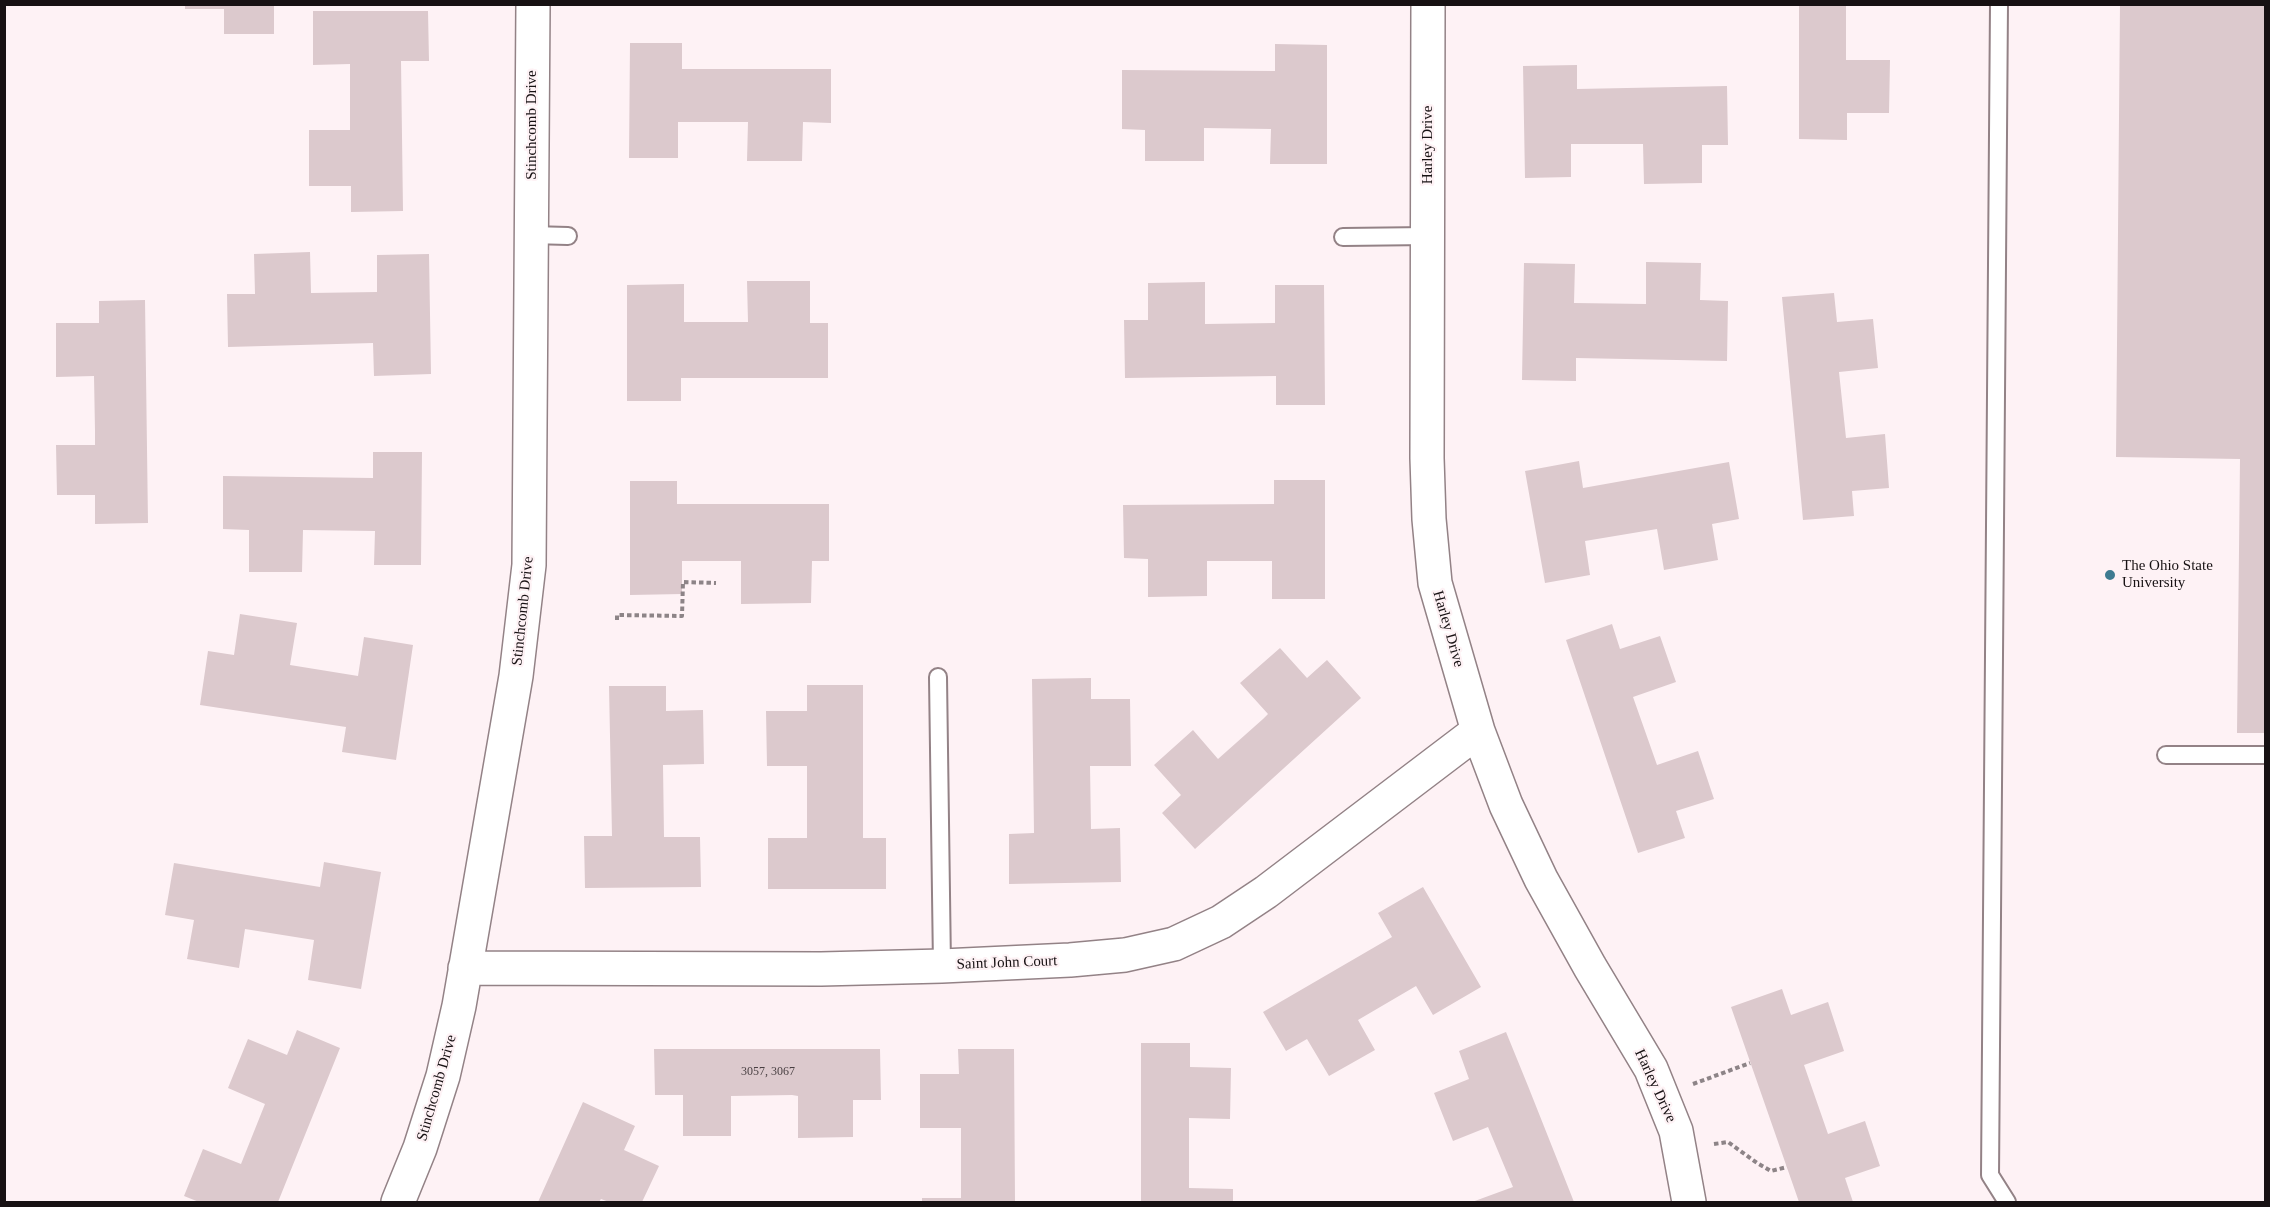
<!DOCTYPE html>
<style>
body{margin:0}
#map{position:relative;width:2270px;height:1207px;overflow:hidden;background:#fef2f5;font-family:"Times New Roman",serif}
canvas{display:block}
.frame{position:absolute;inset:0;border:6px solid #171113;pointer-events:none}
</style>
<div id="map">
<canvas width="2270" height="1207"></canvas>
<div class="frame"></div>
</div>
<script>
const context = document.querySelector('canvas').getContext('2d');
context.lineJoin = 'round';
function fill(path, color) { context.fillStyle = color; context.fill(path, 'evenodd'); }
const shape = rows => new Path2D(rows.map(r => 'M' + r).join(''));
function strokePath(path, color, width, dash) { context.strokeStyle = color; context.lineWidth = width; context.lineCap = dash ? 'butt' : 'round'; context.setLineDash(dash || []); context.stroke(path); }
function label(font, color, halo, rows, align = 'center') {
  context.font = font + ' "Times New Roman",serif'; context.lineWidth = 4.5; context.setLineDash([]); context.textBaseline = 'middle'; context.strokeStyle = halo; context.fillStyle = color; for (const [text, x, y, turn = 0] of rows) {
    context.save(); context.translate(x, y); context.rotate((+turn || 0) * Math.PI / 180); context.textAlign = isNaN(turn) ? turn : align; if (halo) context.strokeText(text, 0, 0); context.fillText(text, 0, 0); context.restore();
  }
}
fill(shape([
 [185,4,274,4,274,34,224,34,224,9,185,9],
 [1799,4,1846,4,1846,60,1890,60,1889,113,1847,113,1847,140,1799,139],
 [2120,4,2266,4,2266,733,2237,733,2240,459,2116,457],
 [313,11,428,11,429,61,401,61,403,211,351,212,351,186,309,186,309,130,350,130,350,64,313,65],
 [630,43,682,43,682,69,831,69,831,123,803,122,802,161,747,161,748,122,678,122,678,158,629,158],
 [1275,44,1327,45,1327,164,1270,164,1271,129,1204,128,1204,161,1145,161,1145,130,1122,129,1122,70,1275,71],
 [1577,65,1577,89,1727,86,1728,145,1702,145,1702,183,1644,184,1643,144,1571,144,1571,177,1525,178,1523,66],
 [310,252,311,293,377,292,377,255,429,254,431,374,374,376,373,343,228,347,227,294,255,294,254,254],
 [1646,262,1701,263,1700,300,1728,301,1727,361,1576,358,1576,381,1522,380,1524,263,1575,264,1574,303,1646,304],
 [747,281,810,281,810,323,828,323,828,378,681,378,681,401,627,401,627,285,684,284,684,322,748,322],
 [1205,282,1205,324,1275,323,1275,285,1324,285,1325,405,1276,405,1276,376,1125,378,1124,320,1148,320,1148,283],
 [1834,293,1837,322,1873,319,1878,368,1839,372,1846,438,1885,434,1889,488,1852,491,1854,516,1803,520,1782,297],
 [145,300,148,523,95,524,95,495,57,495,56,445,95,445,95,431,94,376,56,377,56,323,99,323,99,301],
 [373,452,422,452,421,565,374,565,375,531,303,530,302,572,249,572,249,530,223,529,223,476,373,478],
 [1579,461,1583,488,1729,462,1739,519,1712,524,1718,560,1664,570,1657,529,1585,541,1590,575,1545,583,1525,471],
 [1274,480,1325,480,1325,599,1272,599,1272,561,1207,561,1207,596,1148,597,1148,559,1124,558,1123,505,1274,504],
 [630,481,677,481,677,504,829,504,829,561,812,561,811,603,741,604,741,561,682,561,682,594,630,595],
 [240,614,297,623,290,665,358,676,364,637,413,645,396,760,342,752,346,727,200,705,208,651,234,655],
 [1612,624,1620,649,1660,636,1676,682,1633,697,1657,765,1698,751,1714,799,1676,811,1685,838,1638,853,1566,640],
 [1280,648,1307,678,1327,660,1361,698,1195,849,1162,813,1181,795,1154,765,1193,730,1218,759,1263,719,1268,714,1240,683],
 [1091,678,1091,699,1130,699,1131,766,1090,766,1091,829,1120,828,1121,882,1009,884,1009,834,1034,833,1032,679],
 [807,685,863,685,863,838,886,838,886,889,768,889,768,838,807,838,807,766,767,766,766,711,807,711],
 [609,686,666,686,666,711,703,710,704,764,663,765,664,837,700,837,701,887,585,888,584,836,612,836],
 [324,862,381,872,361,989,308,980,314,940,245,929,239,968,187,959,194,920,165,915,174,863,320,887],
 [1423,887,1481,987,1433,1015,1416,986,1358,1020,1375,1050,1329,1076,1307,1039,1286,1051,1263,1012,1392,937,1378,913],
 [1782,989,1791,1015,1828,1002,1844,1051,1804,1065,1828,1134,1865,1121,1880,1166,1845,1178,1853,1202,1799,1202,1731,1007],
 [297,1030,340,1048,278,1202,199,1202,184,1196,203,1149,241,1164,265,1104,228,1088,248,1039,287,1055],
 [1506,1032,1528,1086,1574,1202,1472,1202,1513,1187,1488,1127,1453,1141,1434,1093,1469,1079,1459,1051],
 [1141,1043,1190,1043,1190,1067,1231,1068,1230,1119,1189,1118,1189,1188,1233,1189,1233,1202,1141,1202],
 [654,1049,880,1049,881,1100,853,1100,853,1137,798,1138,798,1096,792,1095,731,1096,731,1136,683,1136,683,1095,655,1095],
 [958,1049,1014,1049,1015,1202,922,1202,922,1198,961,1198,961,1128,920,1128,920,1074,959,1074],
 [583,1102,635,1126,624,1150,659,1166,642,1202,609,1202,601,1199,599,1202,538,1202]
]), '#dcc9cd');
const service = shape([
 [1999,4,1990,1175,2007,1202],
 [531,235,568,236],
 [1343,237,1428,236],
 [938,677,942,966],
 [2166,755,2266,755]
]);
const minor = shape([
 [1428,4,1427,458,1429,519,1435,583,1478,731,1506,805,1541,879,1590,967,1651,1069,1676,1131,1689,1202],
 [465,968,821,969,942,966,1070,960,1125,955,1174,944,1221,922,1266,892,1478,731],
 [398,1202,420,1148,443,1076,459,1006,516,676,529,565,533,4]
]);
strokePath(service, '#938286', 20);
strokePath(minor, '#938286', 36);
strokePath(shape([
 [617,620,617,615,682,616,683,582,716,583],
 [1693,1084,1750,1063],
 [1714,1144,1728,1142,1757,1163,1771,1171,1787,1167]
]), '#8d8487', 4, [4.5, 3]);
strokePath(service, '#fff', 16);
strokePath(minor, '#fff', 33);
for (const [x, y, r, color] of [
 [2110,575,6,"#3e7b91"]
]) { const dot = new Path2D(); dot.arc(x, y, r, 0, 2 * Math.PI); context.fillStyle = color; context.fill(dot); strokePath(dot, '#fef2f5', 2); }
label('12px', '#483f42', null, [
 ["3057, 3067",768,1072]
]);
label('15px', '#171113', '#fef2f5', [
 ["Stinchcomb Drive",532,125,-90],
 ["Harley Drive",1428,145,-90],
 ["Stinchcomb Drive",523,611,-84],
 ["Harley Drive",1448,629,74],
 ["Saint John Court",1007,963,-2],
 ["Harley Drive",1655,1086,65],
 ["Stinchcomb Drive",437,1088,-74]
]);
label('15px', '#171113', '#fef2f5', [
 ["The Ohio State",2122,566],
 ["University",2122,583]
], 'left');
</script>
